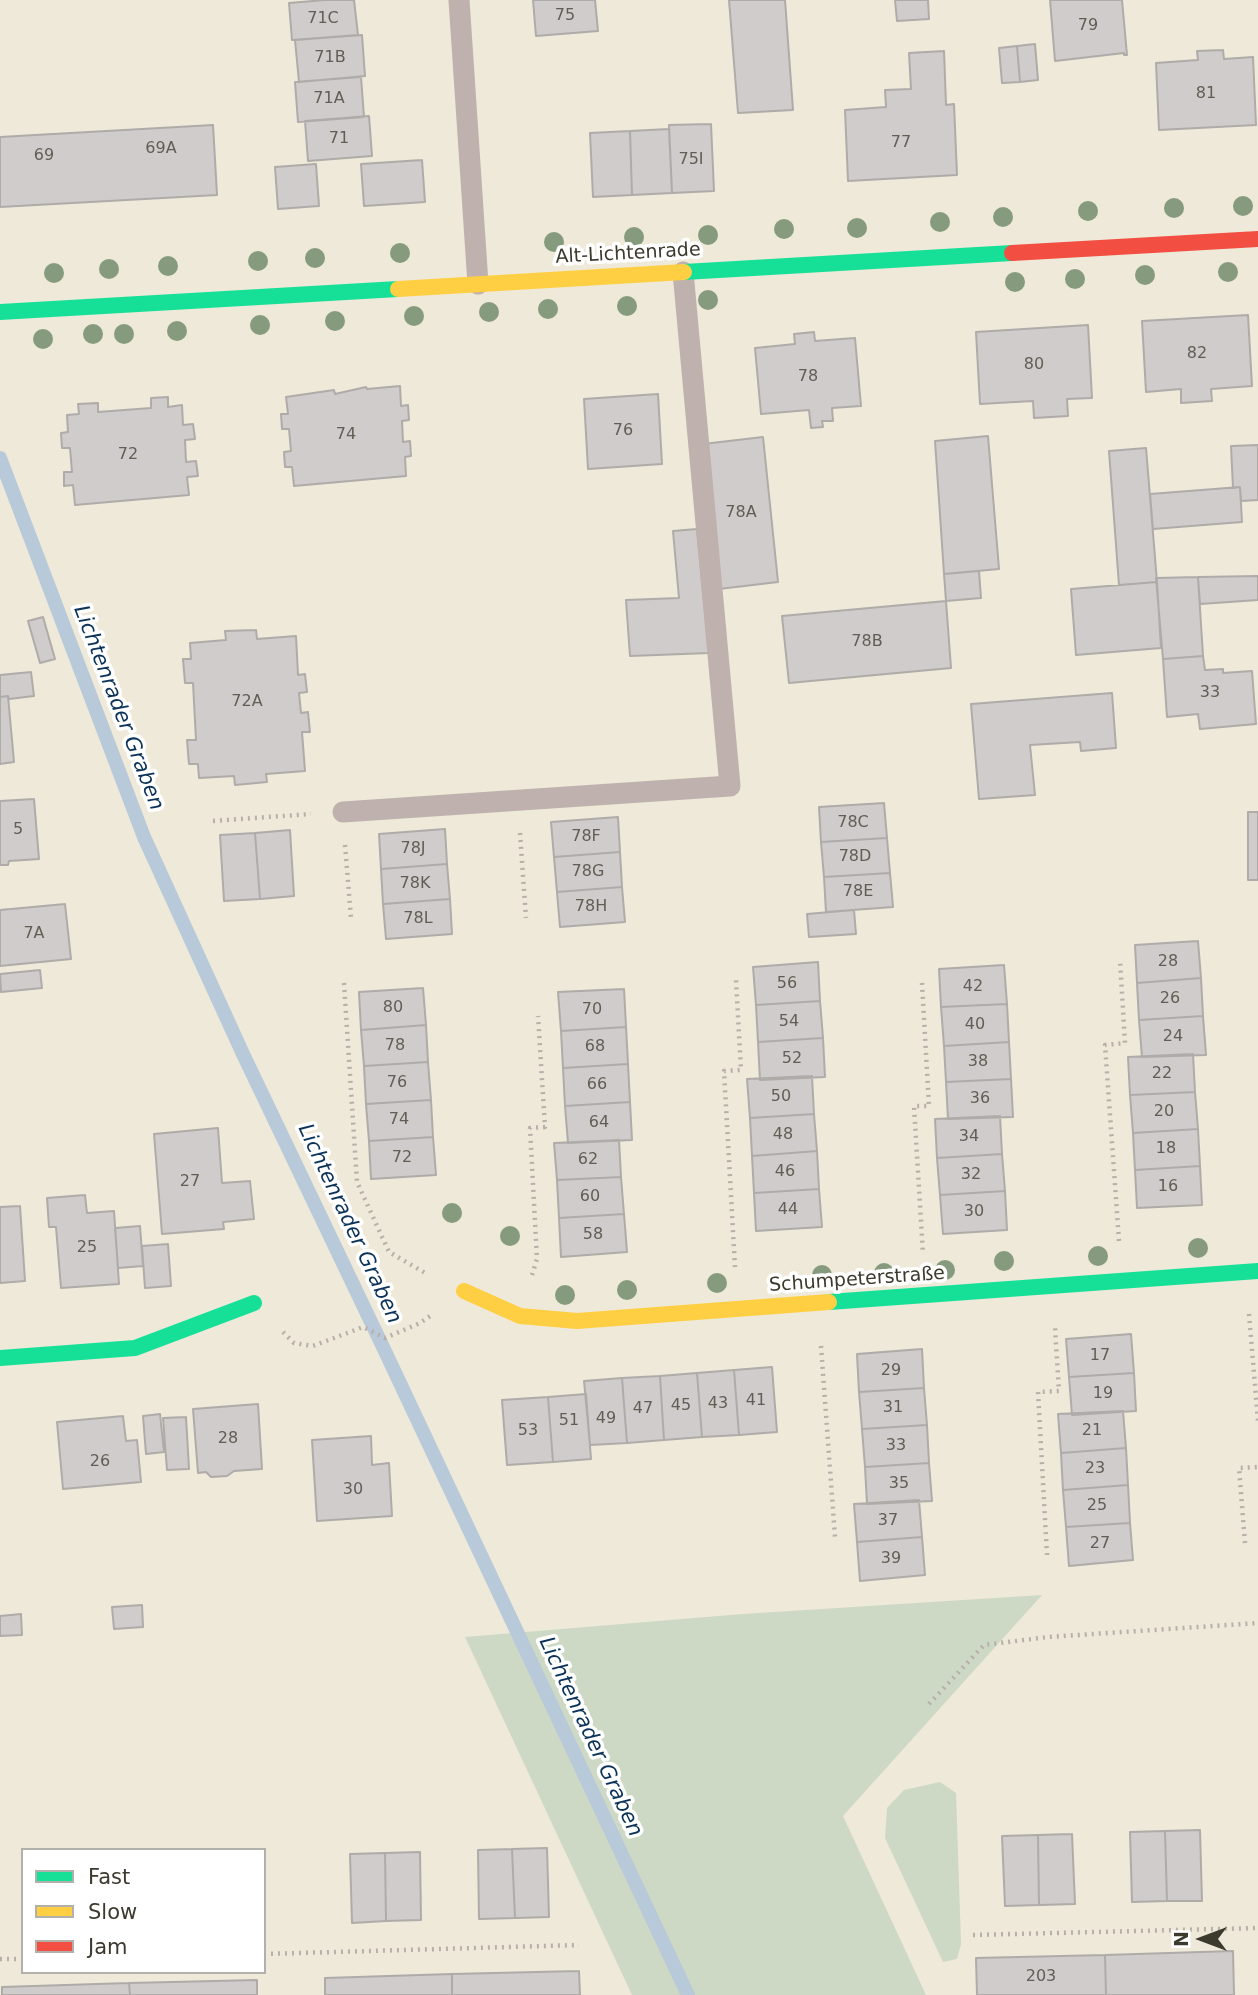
<!DOCTYPE html>
<meta charset="utf-8">
<style>
body{margin:0}
#map{position:relative;width:1258px;height:1995px;overflow:hidden;background:#eee9d9;font-family:"DejaVu Sans",sans-serif}
canvas{display:block}
.legend{position:absolute;left:21px;top:1848px;width:245px;height:126px;box-sizing:border-box;background:#fff;border:2px solid #b1b0ab;margin:0;padding:9px 12px;list-style:none;font-size:21px;color:#3c392d}
.legend li{display:flex;align-items:center;gap:14px;height:35px}
.legend b{width:35px;border:2px solid #b1b0ab}
.north{position:absolute;left:1167px;top:1904px;width:70px;height:70px;-webkit-text-stroke:5px #fff;paint-order:stroke;rotate:270deg;font-size:19px;font-weight:700;line-height:28px;text-align:center;color:#3c392d}
.north::after{content:'';display:block;margin:auto;width:24px;height:32px;background:#3c392d;clip-path:polygon(50% 0,100% 100%,50% 72%,0 100%)}
</style>
<div id="map">
<canvas width="1258" height="1995"></canvas>
<ul class="legend">
<li><b style="height:9px;background:#16e098"></b>Fast</li>
<li><b style="height:9px;background:#ffcf43"></b>Slow</li>
<li><b style="height:9px;background:#f24e42"></b>Jam</li>
</ul>
<div class="north">N</div>
</div>
<script>
const context = document.querySelector('canvas').getContext('2d');
context.lineJoin = 'round';
function fill(path, color) { context.fillStyle = color; context.fill(path, 'evenodd'); }
const shape = rows => new Path2D(rows.map(r => 'M' + r).join(''));
function strokePath(path, color, width, dash) { context.strokeStyle = color; context.lineWidth = width; context.lineCap = dash ? 'butt' : 'round'; context.setLineDash(dash || []); context.stroke(path); }
function label(font, color, halo, rows, align = 'center') {
  context.font = font + ' "DejaVu Sans",sans-serif'; context.lineWidth = 7; context.setLineDash([]); context.textBaseline = 'middle'; context.strokeStyle = halo; context.fillStyle = color; for (const [text, x, y, turn = 0] of rows) {
    context.save(); context.translate(x, y); context.rotate((+turn || 0) * Math.PI / 180); context.textAlign = isNaN(turn) ? turn : align; if (halo) context.strokeText(text, 0, 0); context.fillText(text, 0, 0); context.restore();
  }
}
fill(shape([
 [1042,1595,843,1816,926,1995,632,1995,465,1637,743,1614],
 [940,1782,956,1793,961,1944,957,1959,943,1962,885,1838,887,1808,904,1790]
]), '#ced9c5');
strokePath(shape([
 [0,458,144,837,243,1054,383,1347,688,1995]
]), '#b8c9d9', 14);
const building = shape([
 [325,0,354,0,358,35,292,40,289,3,325,0],
 [533,0,595,0,598,31,536,36,533,0],
 [729,0,785,0,793,110,738,113,729,0],
 [895,0,928,0,929,19,897,21,895,0],
 [1050,0,1122,0,1127,55,1124,55,1124,53,1055,61,1050,0],
 [362,35,365,76,299,82,295,40,362,35],
 [1035,44,1038,80,1020,82,1017,46,1035,44],
 [1017,46,1020,82,1002,83,999,48,1017,46],
 [1223,50,1224,59,1253,57,1256,125,1159,130,1156,63,1198,60,1197,51,1223,50],
 [944,51,946,105,954,104,957,175,848,181,845,110,886,107,885,90,911,89,909,53,944,51],
 [361,77,364,117,298,122,295,82,361,77],
 [369,116,372,156,308,161,305,121,369,116],
 [711,124,714,191,672,193,669,125,711,124],
 [213,125,217,195,0,207,0,137,213,125],
 [669,129,672,193,632,195,630,131,669,129],
 [630,131,632,195,593,197,590,133,630,131],
 [422,160,425,202,364,206,361,164,422,160],
 [316,164,319,206,278,209,275,167,316,164],
 [1248,315,1252,386,1211,389,1212,401,1181,403,1181,389,1146,392,1142,321,1248,315],
 [1088,325,1092,398,1067,399,1068,416,1034,418,1033,401,980,404,976,332,1088,325],
 [814,332,815,341,855,338,861,406,832,408,833,421,822,421,823,427,811,428,809,410,761,414,755,348,795,344,794,334,814,332],
 [400,386,401,406,408,405,409,420,402,421,403,442,410,441,411,456,405,457,406,476,294,486,292,467,285,467,284,452,291,451,289,429,282,429,281,414,288,414,286,397,334,390,335,394,366,387,367,389,400,386],
 [658,394,662,464,588,469,584,399,658,394],
 [168,397,168,407,182,405,183,425,193,424,195,439,185,440,186,462,196,461,198,476,187,477,189,495,75,505,73,485,64,486,64,472,72,472,70,448,62,448,61,433,68,432,67,415,79,414,78,404,98,403,98,412,151,408,151,398,168,397],
 [988,436,999,569,944,574,935,441,988,436],
 [763,437,778,582,719,589,703,444,763,437],
 [1258,445,1258,500,1241,501,1240,487,1233,488,1231,446,1258,445],
 [1146,448,1157,582,1119,585,1109,451,1146,448],
 [1240,487,1242,522,1153,529,1150,494,1240,487],
 [697,529,709,653,630,656,626,600,679,598,673,531,697,529],
 [979,571,981,598,946,601,944,574,979,571],
 [1258,576,1258,600,1200,604,1198,577,1258,576],
 [1198,577,1203,656,1163,659,1156,578,1198,577],
 [1157,582,1161,648,1076,655,1071,589,1157,582],
 [946,601,951,668,789,683,782,616,946,601],
 [43,617,55,659,40,663,28,621,43,617],
 [256,630,257,639,296,636,298,675,305,674,307,692,299,693,301,713,308,712,310,732,302,732,305,771,266,774,267,782,235,785,234,776,199,778,198,764,189,764,187,740,196,740,193,683,185,683,183,659,191,659,190,643,226,640,225,631,256,630],
 [1203,656,1205,670,1223,669,1223,673,1252,671,1256,724,1200,729,1198,714,1167,717,1163,659,1203,656],
 [31,672,34,696,9,699,8,696,0,697,0,675,31,672],
 [1112,693,1116,748,1081,751,1080,742,1030,745,1035,795,979,799,971,704,1112,693],
 [8,696,14,762,0,764,0,697,8,696],
 [34,799,39,859,9,861,8,865,0,865,0,801,34,799],
 [884,803,887,838,821,842,819,807,884,803],
 [1248,812,1258,812,1258,880,1248,880,1248,812],
 [618,817,620,852,554,857,551,822,618,817],
 [445,829,447,864,381,869,379,834,445,829],
 [290,830,294,896,260,899,255,833,290,830],
 [255,833,260,899,224,901,220,835,255,833],
 [887,838,890,873,824,877,821,842,887,838],
 [620,852,622,887,557,892,554,857,620,852],
 [447,864,450,899,383,904,381,869,447,864],
 [890,873,893,907,826,912,824,877,890,873],
 [622,887,625,922,560,927,557,892,622,887],
 [450,899,452,934,386,939,383,904,450,899],
 [65,904,71,959,0,966,0,910,65,904],
 [854,910,856,934,809,937,807,914,854,910],
 [1198,941,1201,978,1137,983,1135,945,1198,941],
 [818,962,820,1001,756,1005,753,967,818,962],
 [1004,965,1007,1004,941,1007,939,969,1004,965],
 [40,970,42,988,1,992,0,974,40,970],
 [1201,978,1203,1016,1139,1020,1137,983,1201,978],
 [423,988,426,1025,361,1030,359,992,423,988],
 [624,989,626,1027,561,1031,558,992,624,989],
 [820,1001,823,1038,758,1042,756,1005,820,1001],
 [1007,1004,1009,1042,944,1046,941,1007,1007,1004],
 [1203,1016,1206,1055,1142,1057,1139,1020,1203,1016],
 [426,1025,428,1062,364,1066,361,1030,426,1025],
 [626,1027,628,1064,563,1068,561,1031,626,1027],
 [823,1038,825,1077,760,1080,758,1042,823,1038],
 [1009,1042,1011,1079,946,1082,944,1046,1009,1042],
 [1193,1054,1195,1092,1130,1095,1128,1057,1193,1054],
 [428,1062,431,1100,366,1104,364,1066,428,1062],
 [628,1064,630,1102,565,1106,563,1068,628,1064],
 [812,1076,814,1114,750,1118,747,1079,812,1076],
 [1011,1079,1013,1117,948,1119,946,1082,1011,1079],
 [1195,1092,1198,1129,1133,1133,1130,1095,1195,1092],
 [431,1100,433,1137,369,1141,366,1104,431,1100],
 [630,1102,632,1140,568,1143,565,1106,630,1102],
 [814,1114,817,1151,752,1156,750,1118,814,1114],
 [1000,1116,1002,1154,937,1158,935,1119,1000,1116],
 [218,1128,222,1183,250,1181,254,1219,223,1222,224,1229,162,1234,154,1134,218,1128],
 [1198,1129,1200,1166,1135,1170,1133,1133,1198,1129],
 [433,1137,436,1175,371,1179,369,1141,433,1137],
 [619,1140,621,1177,557,1180,554,1143,619,1140],
 [817,1151,819,1189,754,1193,752,1156,817,1151],
 [1002,1154,1005,1191,940,1195,937,1158,1002,1154],
 [1200,1166,1202,1205,1137,1208,1135,1170,1200,1166],
 [621,1177,624,1214,559,1218,557,1180,621,1177],
 [819,1189,822,1227,756,1231,754,1193,819,1189],
 [1005,1191,1007,1230,943,1234,940,1195,1005,1191],
 [85,1195,87,1213,114,1211,119,1284,61,1288,56,1227,49,1227,47,1198,85,1195],
 [20,1206,25,1281,0,1283,0,1207,20,1206],
 [624,1214,627,1252,561,1257,559,1218,624,1214],
 [140,1226,143,1266,118,1268,115,1228,140,1226],
 [168,1244,171,1286,145,1288,142,1246,168,1244],
 [1131,1334,1134,1373,1069,1377,1066,1339,1131,1334],
 [922,1349,924,1388,859,1392,857,1354,922,1349],
 [772,1367,777,1432,739,1435,734,1370,772,1367],
 [734,1370,739,1435,702,1437,697,1373,734,1370],
 [697,1373,702,1437,664,1440,660,1376,697,1373],
 [1134,1373,1136,1411,1072,1415,1069,1377,1134,1373],
 [660,1376,664,1440,627,1443,622,1378,660,1376],
 [622,1378,627,1443,590,1445,584,1381,622,1378],
 [924,1388,927,1425,862,1429,859,1392,924,1388],
 [586,1394,591,1459,553,1462,548,1397,586,1394],
 [548,1397,553,1462,507,1465,502,1400,548,1397],
 [258,1404,262,1469,234,1471,227,1476,211,1477,206,1472,198,1473,193,1409,258,1404],
 [1123,1411,1126,1448,1061,1453,1058,1414,1123,1411],
 [160,1414,164,1452,146,1454,143,1416,160,1414],
 [123,1416,126,1441,137,1440,141,1482,63,1489,57,1422,123,1416],
 [186,1417,189,1469,167,1470,163,1418,186,1417],
 [927,1425,929,1463,865,1467,862,1429,927,1425],
 [371,1436,372,1465,389,1463,392,1516,317,1521,312,1440,371,1436],
 [1126,1448,1128,1485,1063,1490,1061,1453,1126,1448],
 [929,1463,932,1501,867,1504,865,1467,929,1463],
 [1128,1485,1130,1523,1066,1527,1063,1490,1128,1485],
 [919,1500,922,1537,857,1542,854,1504,919,1500],
 [1130,1523,1133,1560,1069,1566,1066,1527,1130,1523],
 [922,1537,925,1575,860,1581,857,1542,922,1537],
 [142,1605,143,1627,114,1629,112,1607,142,1605],
 [21,1614,22,1635,0,1636,0,1616,21,1614],
 [1200,1830,1202,1901,1167,1901,1165,1831,1200,1830],
 [1165,1831,1167,1901,1132,1902,1130,1832,1165,1831],
 [1072,1834,1075,1904,1039,1905,1038,1835,1072,1834],
 [1038,1835,1039,1905,1005,1906,1002,1836,1038,1835],
 [547,1848,549,1917,515,1918,512,1849,547,1848],
 [512,1849,515,1918,479,1919,478,1850,512,1849],
 [420,1852,421,1920,386,1921,385,1853,420,1852],
 [385,1853,386,1921,352,1923,350,1854,385,1853],
 [1233,1951,1234,1995,1106,1995,1105,1955,1233,1951],
 [1105,1955,1106,1995,977,1995,976,1958,1105,1955],
 [579,1971,580,1995,452,1995,452,1974,579,1971],
 [452,1974,452,1995,325,1995,325,1978,452,1974],
 [257,1980,257,1995,130,1995,129,1983,257,1980],
 [129,1983,130,1995,2,1995,2,1987,129,1983]
]);
fill(building, '#d1cccc');
strokePath(building, '#afaba9', 2);
strokePath(shape([
 [213,821,311,814],
 [520,833,526,918],
 [345,845,351,918],
 [344,983,357,1182,389,1252,427,1274],
 [922,983,929,1106,914,1106,923,1254],
 [1119,1241,1105,1045,1125,1043,1120,960],
 [735,1267,724,1071,741,1070,736,980],
 [532,1275,537,1259,530,1128,545,1127,538,1016],
 [1249,1314,1258,1421],
 [283,1332,294,1343,313,1346,363,1327,385,1338,420,1323,433,1314],
 [821,1346,835,1537],
 [1245,1543,1239,1468,1258,1467],
 [1047,1555,1038,1392,1059,1391,1055,1328],
 [929,1704,984,1645,1048,1637,1258,1623],
 [973,1935,1258,1928],
 [264,1954,579,1945],
 [0,1959,23,1959]
]), '#b8afa9', 4.5, [2, 5]);
strokePath(shape([
 [459,0,478,284],
 [343,812,730,786,683,272]
]), '#beb1ae', 21);
strokePath(shape([
 [684,272,1012,253],
 [0,312,398,289],
 [829,1302,1258,1271],
 [0,1358,135,1348,254,1303]
]), '#16e098', 16);
strokePath(shape([
 [398,289,684,272],
 [464,1291,520,1316,577,1321,829,1302]
]), '#ffcf43', 16);
strokePath(shape([
 [1012,253,1258,239]
]), '#f24e42', 16);
context.fillStyle = '#869b7e';
for (const [x, y] of [
 [1243,206],
 [1174,208],
 [1088,211],
 [1003,217],
 [940,222],
 [857,228],
 [784,229],
 [708,235],
 [634,237],
 [554,242],
 [400,253],
 [315,258],
 [258,261],
 [168,266],
 [109,269],
 [1228,272],
 [54,273],
 [1145,275],
 [1075,279],
 [1015,282],
 [708,300],
 [627,306],
 [548,309],
 [489,312],
 [414,316],
 [335,321],
 [260,325],
 [177,331],
 [93,334],
 [124,334],
 [43,339],
 [452,1213],
 [510,1236],
 [1198,1248],
 [1098,1256],
 [1004,1261],
 [945,1270],
 [884,1273],
 [822,1275],
 [717,1283],
 [627,1290],
 [565,1295]
]) { context.beginPath(); context.arc(x, y, 10, 0, 2 * Math.PI); context.fill(); }
label('16px', '#615e55', null, [
 ["75",565,16],
 ["71C",323,19],
 ["79",1088,26],
 ["71B",330,58],
 ["81",1206,94],
 ["71A",329,99],
 ["71",339,139],
 ["77",901,143],
 ["69A",161,149],
 ["69",44,156],
 ["75I",691,160],
 ["82",1197,354],
 ["80",1034,365],
 ["78",808,377],
 ["76",623,431],
 ["74",346,435],
 ["72",128,455],
 ["78A",741,513],
 ["78B",867,642],
 ["33",1210,693],
 ["72A",247,702],
 ["78C",853,823],
 ["5",18,830],
 ["78F",586,837],
 ["78J",413,849],
 ["78D",855,857],
 ["78G",588,872],
 ["78K",415,884],
 ["78E",858,892],
 ["78H",591,907],
 ["78L",418,919],
 ["7A",34,934],
 ["28",1168,962],
 ["56",787,984],
 ["42",973,987],
 ["26",1170,999],
 ["80",393,1008],
 ["70",592,1010],
 ["54",789,1022],
 ["40",975,1025],
 ["24",1173,1037],
 ["78",395,1046],
 ["68",595,1047],
 ["52",792,1059],
 ["38",978,1062],
 ["22",1162,1074],
 ["76",397,1083],
 ["66",597,1085],
 ["50",781,1097],
 ["36",980,1099],
 ["20",1164,1112],
 ["74",399,1120],
 ["64",599,1123],
 ["48",783,1135],
 ["34",969,1137],
 ["18",1166,1149],
 ["72",402,1158],
 ["62",588,1160],
 ["46",785,1172],
 ["32",971,1175],
 ["27",190,1182],
 ["16",1168,1187],
 ["60",590,1197],
 ["44",788,1210],
 ["30",974,1212],
 ["58",593,1235],
 ["25",87,1248],
 ["17",1100,1356],
 ["29",891,1371],
 ["19",1103,1394],
 ["41",756,1401],
 ["43",718,1404],
 ["45",681,1406],
 ["31",893,1408],
 ["47",643,1409],
 ["49",606,1419],
 ["51",569,1421],
 ["53",528,1431],
 ["21",1092,1431],
 ["28",228,1439],
 ["33",896,1446],
 ["26",100,1462],
 ["23",1095,1469],
 ["35",899,1484],
 ["30",353,1490],
 ["25",1097,1506],
 ["37",888,1521],
 ["27",1100,1544],
 ["39",891,1559],
 ["203",1041,1977]
]);
label('19px', '#3c392d', '#fff', [
 ["Alt-Lichtenrade",628,254,-3],
 ["Schumpeterstraße",857,1280,-4]
]);
label('italic 21px', '#0b3259', '#fff', [
 ["Lichtenrader Graben",118,708,69],
 ["Lichtenrader Graben",349,1224,65],
 ["Lichtenrader Graben",590,1737,65]
]);
</script>
